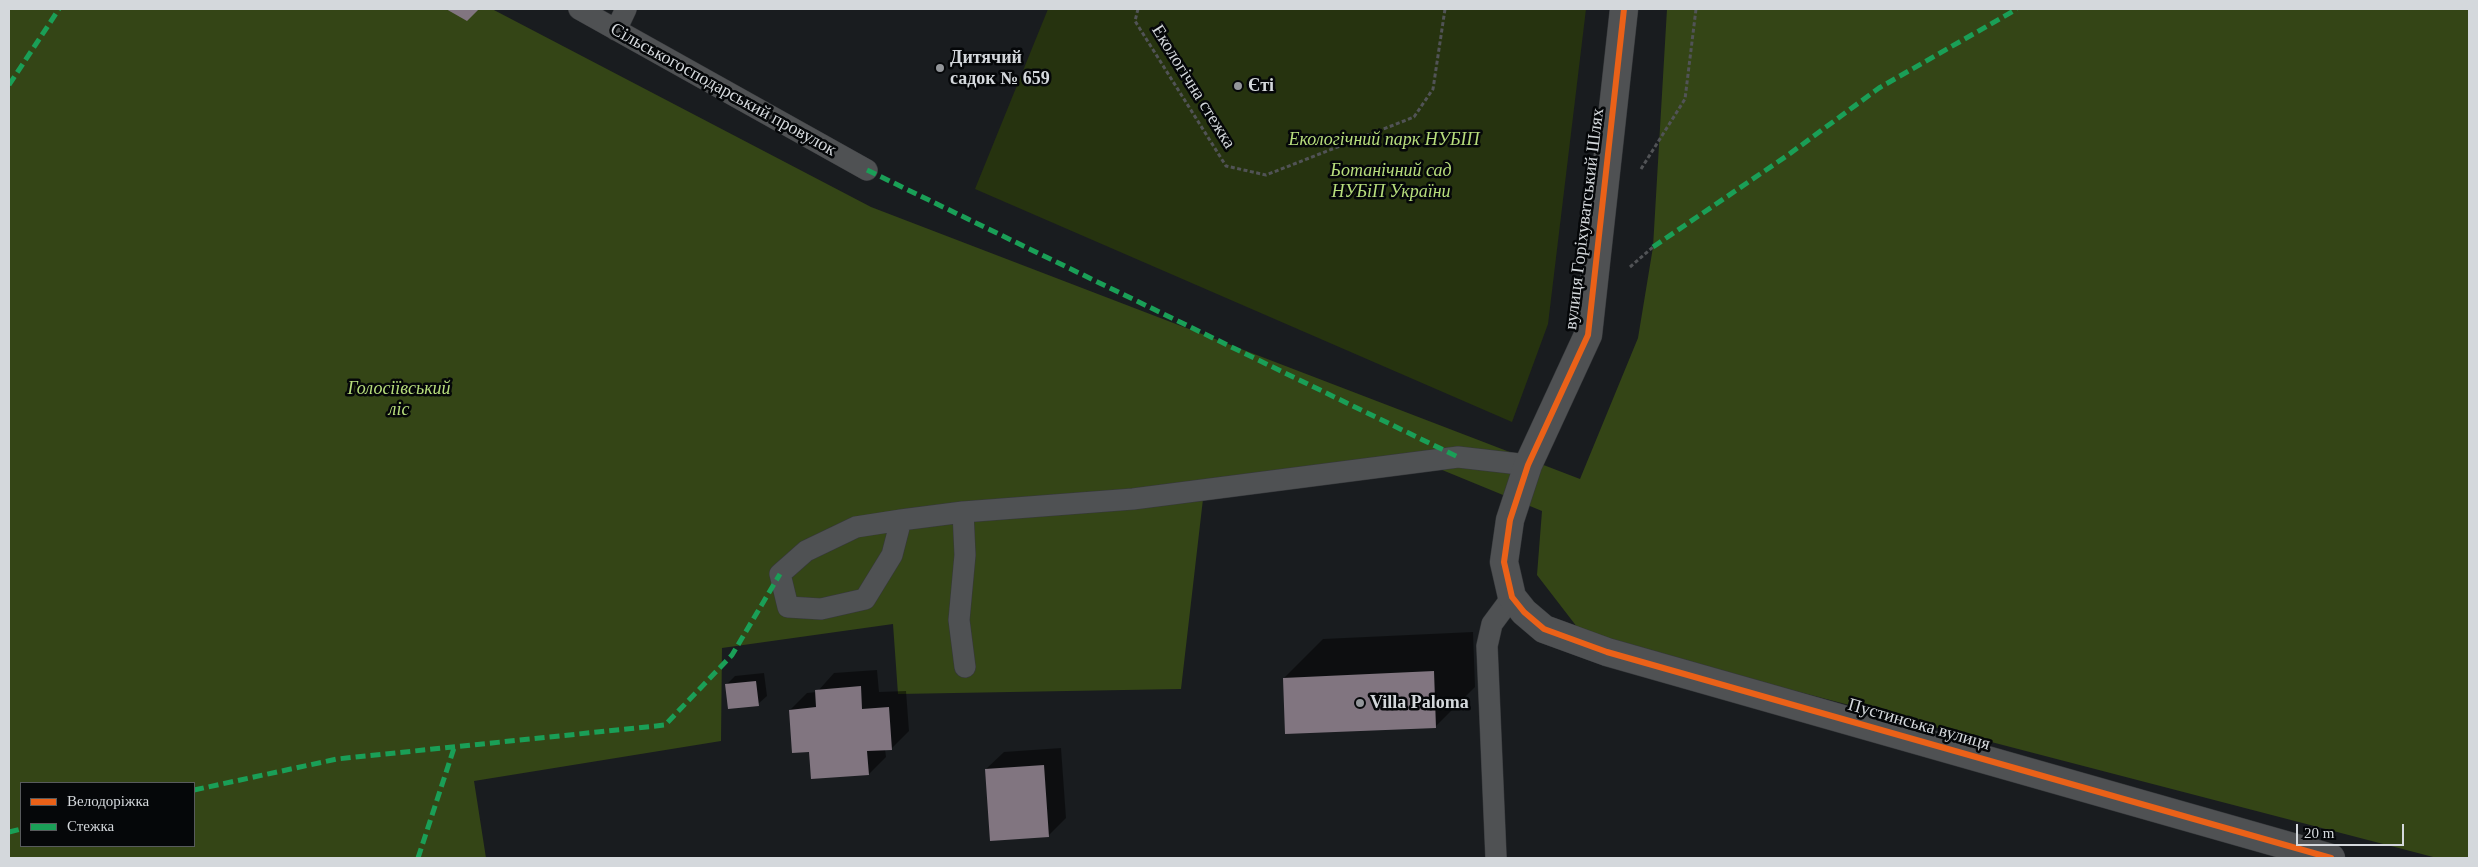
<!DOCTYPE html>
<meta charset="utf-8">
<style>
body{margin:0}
#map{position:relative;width:2478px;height:867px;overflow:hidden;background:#191c1f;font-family:"Times New Roman",serif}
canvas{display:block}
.frame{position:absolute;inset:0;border:10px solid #d4d8dc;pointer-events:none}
.legend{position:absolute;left:20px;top:782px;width:175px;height:65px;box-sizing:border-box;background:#050709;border:1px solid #585b5d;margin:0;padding:6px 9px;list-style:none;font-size:15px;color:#d4d8dc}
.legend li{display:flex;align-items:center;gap:10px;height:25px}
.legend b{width:25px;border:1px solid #585b5d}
.scale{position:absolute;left:2296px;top:824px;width:108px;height:22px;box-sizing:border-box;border:2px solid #d4d8dc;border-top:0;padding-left:6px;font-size:15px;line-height:18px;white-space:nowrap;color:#d4d8dc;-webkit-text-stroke:4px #050709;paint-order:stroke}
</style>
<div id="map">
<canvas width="2478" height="867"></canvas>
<div class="frame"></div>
<ul class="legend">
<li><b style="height:6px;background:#ea6118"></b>Велодоріжка</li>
<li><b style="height:6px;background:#1a9f57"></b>Стежка</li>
</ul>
<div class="scale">20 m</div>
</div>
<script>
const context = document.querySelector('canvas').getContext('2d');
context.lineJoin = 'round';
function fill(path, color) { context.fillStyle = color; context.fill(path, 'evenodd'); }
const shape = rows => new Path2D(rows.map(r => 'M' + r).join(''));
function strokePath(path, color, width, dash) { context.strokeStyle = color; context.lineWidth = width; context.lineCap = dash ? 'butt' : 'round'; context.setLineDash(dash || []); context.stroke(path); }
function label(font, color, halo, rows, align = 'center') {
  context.font = font + ' "Times New Roman",serif'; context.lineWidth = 5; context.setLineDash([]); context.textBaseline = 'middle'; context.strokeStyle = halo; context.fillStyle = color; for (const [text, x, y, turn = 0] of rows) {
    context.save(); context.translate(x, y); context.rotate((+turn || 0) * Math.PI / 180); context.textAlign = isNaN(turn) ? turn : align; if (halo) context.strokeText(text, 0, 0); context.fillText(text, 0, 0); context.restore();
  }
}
fill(shape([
 [1048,9,1586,9,1548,324,1512,422,975,189]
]), '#26330f');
fill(shape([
 [9,9,492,9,871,207,1580,479,1638,338,1653,247,1667,9,2469,9,2469,858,2437,858,1584,636,1537,575,1542,511,1430,465,1203,499,1181,689,898,694,893,624,722,648,721,741,474,781,486,858,9,858],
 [21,783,194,783,194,846,21,846]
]), '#344516');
fill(shape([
 [1473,632,1475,687,1436,726,1284,678,1323,639],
 [877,670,879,692,906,691,909,731,892,748,885,749,886,757,869,774,810,751,790,710,807,693,817,692,834,673],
 [764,673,767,696,758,704,726,685,735,676],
 [1061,748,1066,818,1049,835,986,769,1004,752]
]), '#0007');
fill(shape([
 [446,9,479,9,467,21],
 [1434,671,1436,728,1285,734,1283,678],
 [756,681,759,706,728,709,725,684],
 [861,686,862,709,889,707,892,750,867,751,869,775,811,779,809,752,792,753,789,710,816,707,815,690],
 [1044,765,1049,837,990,841,985,769]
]), '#817580');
const service = shape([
 [579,9,867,170],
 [616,30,626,9],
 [963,512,965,555,959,620,965,667],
 [901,520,892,555,865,599,821,609,788,607,780,574,806,551,856,527,901,520,963,512,1133,499,1458,457,1528,465],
 [1496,858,1487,646,1492,624,1512,597]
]);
const minor = shape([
 [1624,9,1588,335,1528,465,1510,520,1504,562,1512,597,1524,612,1544,629,1607,652,2331,858]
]);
strokePath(service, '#36383b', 22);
strokePath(minor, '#36383b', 29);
strokePath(shape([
 [1138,9,1135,21,1226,166,1266,175,1414,117,1433,89,1445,9],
 [1641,169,1685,99,1696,9],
 [1630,267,1653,247]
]), '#515356', 3, [4, 2.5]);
strokePath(service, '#4f5153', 21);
strokePath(minor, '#4f5153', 28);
strokePath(shape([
 [9,85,59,9],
 [867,170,1458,457],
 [1653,247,1788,155,1879,88,2017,9],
 [194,790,337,759,665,725,732,655,780,574],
 [9,832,21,829],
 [418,858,454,748]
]), '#1a9f57', 5, [10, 5]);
strokePath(shape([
 [1624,9,1588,335,1528,465,1510,520,1504,562,1512,597,1524,612,1544,629,1607,652,2331,858]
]), '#ea6118', 6);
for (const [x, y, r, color] of [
 [940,68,5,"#93969a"],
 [1238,86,5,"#93969a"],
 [1360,703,5,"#93969a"]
]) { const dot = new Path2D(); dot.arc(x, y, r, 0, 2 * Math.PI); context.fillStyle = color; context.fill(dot); strokePath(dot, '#050709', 2); }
label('bold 18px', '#d4d8dc', '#050709', [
 ["Дитячий",950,58],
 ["садок № 659",950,79],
 ["Єті",1248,86],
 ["Villa Paloma",1370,703]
], 'left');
label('18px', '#d4d8dc', '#050709', [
 ["Екологічна стежка",1193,87,58],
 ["Сільськогосподарський провулок",723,90,29],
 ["вулиця Горіхуватський Шлях",1585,219,-83],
 ["Пустинська вулиця",1919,725,16]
]);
label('italic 18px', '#b7dd7c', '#050709', [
 ["Екологічний парк НУБІП",1384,140],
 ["Ботанічний сад",1391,171],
 ["НУБіП України",1391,192],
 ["Голосіївський",399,389],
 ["ліс",399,410]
]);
</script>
